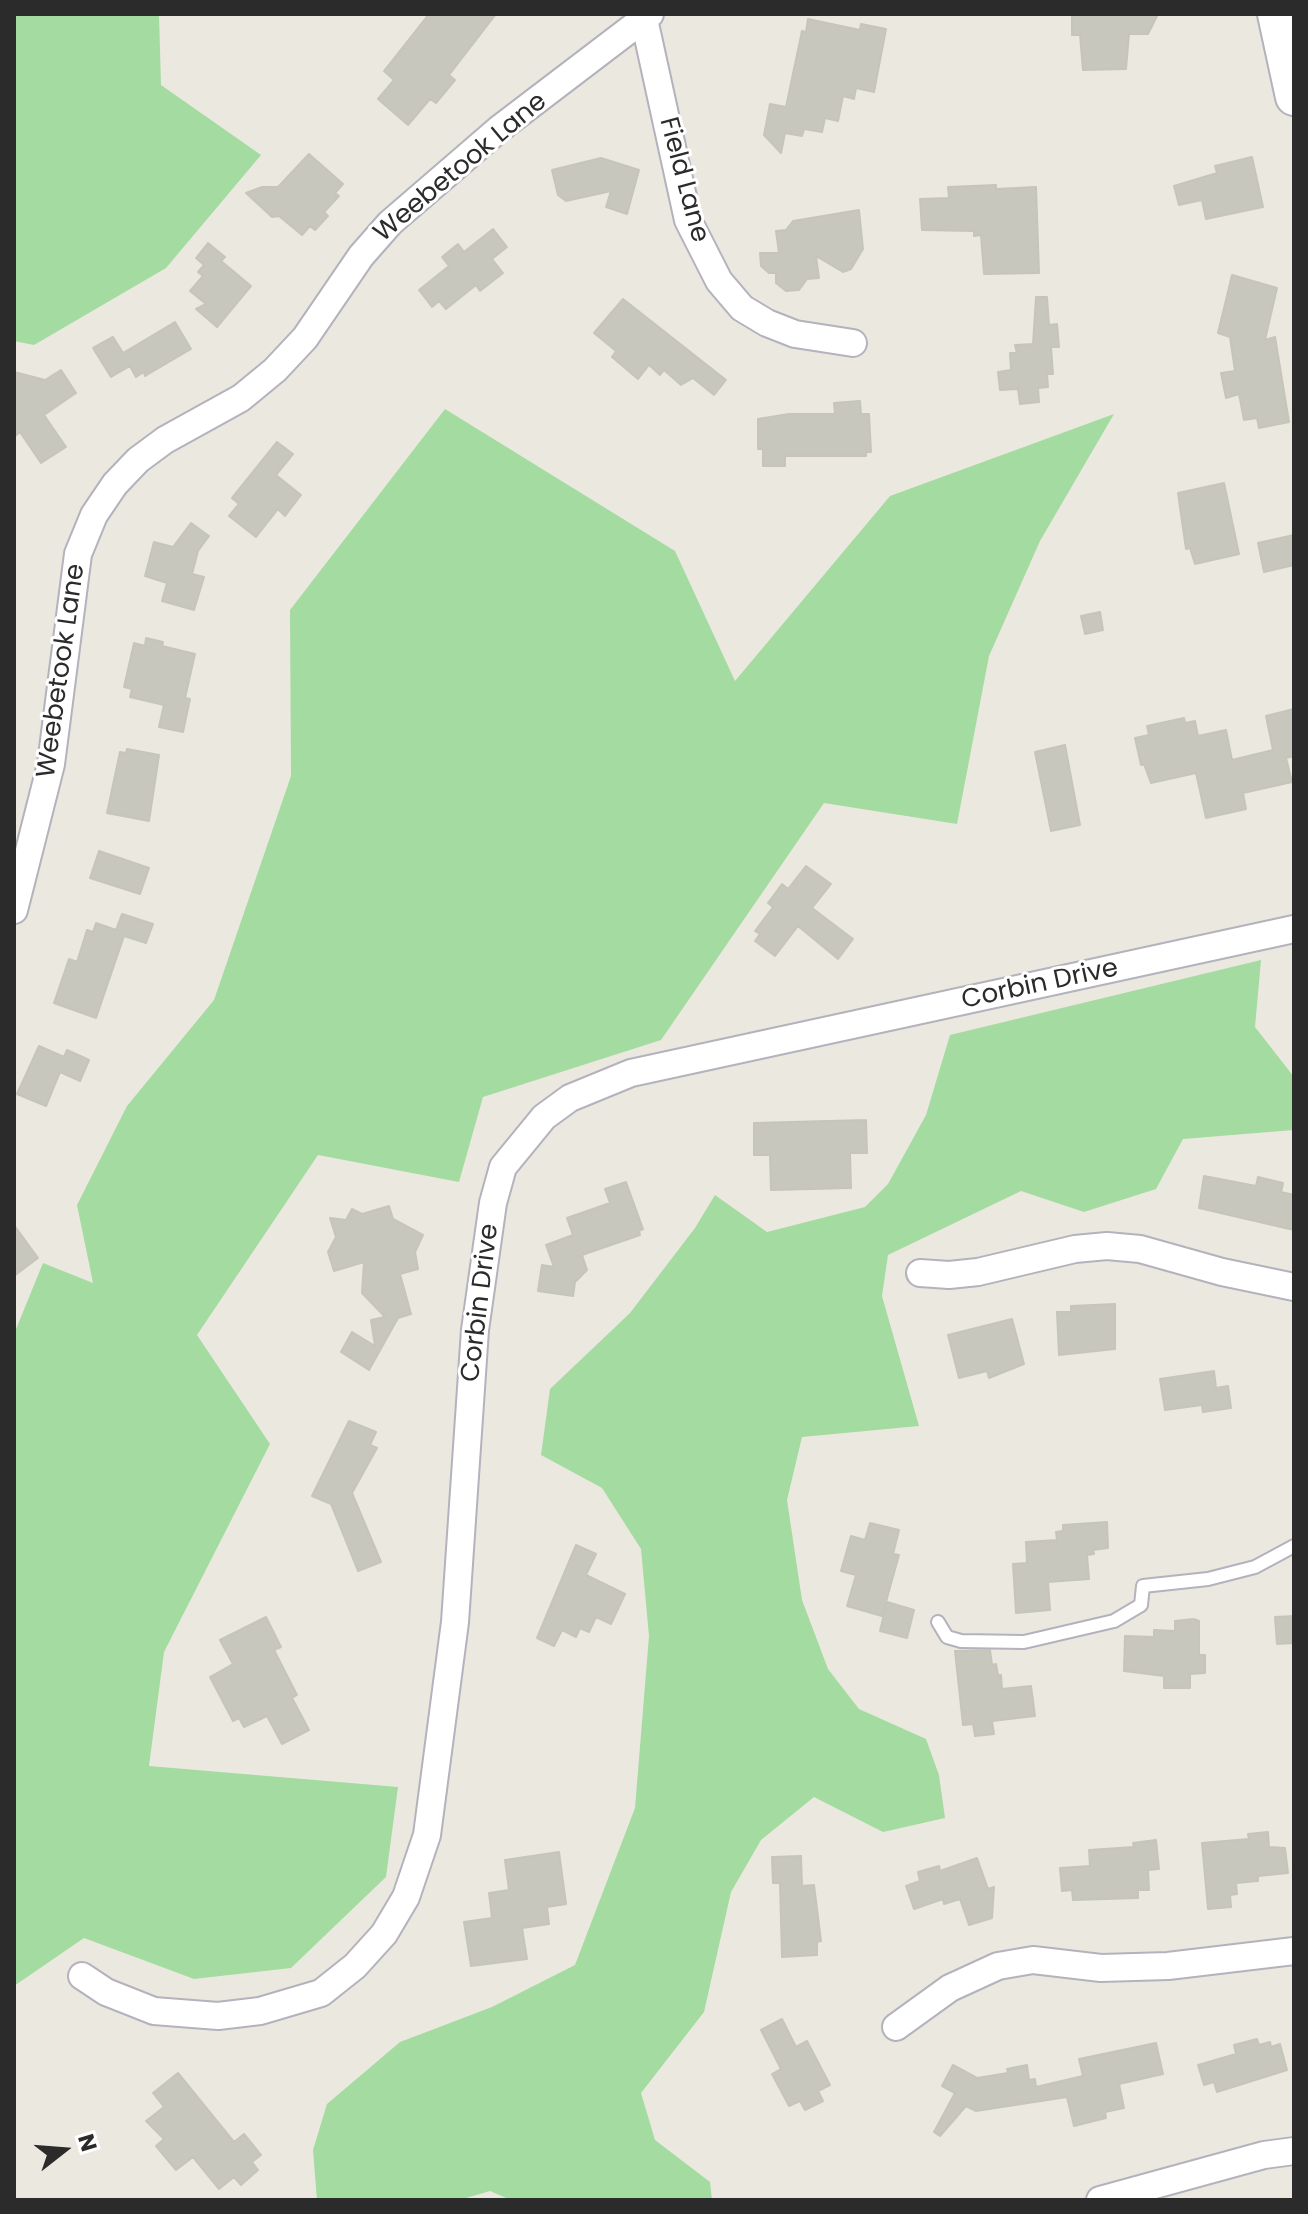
<!DOCTYPE html>
<style>
body{margin:0}
#map{position:relative;width:1308px;height:2214px;overflow:hidden;background:#ebe9df;font-family:Poppins,sans-serif}
canvas{display:block}
.frame{position:absolute;inset:0;border:16px solid #2b2b2b;pointer-events:none}
.north{position:absolute;left:24px;top:2110px;width:80px;height:80px;-webkit-text-stroke:6px #fff;paint-order:stroke;rotate:73deg;font-size:22px;font-weight:700;line-height:32px;text-align:center;color:#2b2b2b}
.north::after{content:'';display:block;margin:auto;width:28px;height:36px;background:#2b2b2b;clip-path:polygon(50% 0,100% 100%,50% 72%,0 100%)}
</style>
<div id="map">
<canvas width="1308" height="2214"></canvas>
<div class="frame"></div>
<div class="north">N</div>
</div>
<script>
const context = document.querySelector('canvas').getContext('2d');
context.lineJoin = 'round';
function fill(path, color) { context.fillStyle = color; context.fill(path, 'evenodd'); }
const shape = rows => new Path2D(rows.map(r => 'M' + r).join(''));
function strokePath(path, color, width, dash) { context.strokeStyle = color; context.lineWidth = width; context.lineCap = dash ? 'butt' : 'round'; context.setLineDash(dash || []); context.stroke(path); }
function label(font, color, halo, rows, align = 'center') {
  context.font = font + ' Poppins,sans-serif'; context.lineWidth = 6; context.setLineDash([]); context.textBaseline = 'middle'; context.strokeStyle = halo; context.fillStyle = color; for (const [text, x, y, turn = 0] of rows) {
    context.save(); context.translate(x, y); context.rotate((+turn || 0) * Math.PI / 180); context.textAlign = isNaN(turn) ? turn : align; if (halo) context.strokeText(text, 0, 0); context.fillText(text, 0, 0); context.restore();
  }
}
fill(shape([
 [14,14,159,14,161,85,261,155,166,268,34,345,14,341],
 [445,409,675,551,735,681,890,496,1114,414,1040,541,989,656,957,824,824,803,661,1040,483,1097,459,1182,318,1155,197,1335,270,1444,164,1652,149,1766,398,1787,386,1877,291,1968,194,1979,84,1938,14,1986,14,1334,43,1263,93,1283,77,1205,127,1106,214,1000,291,776,290,610],
 [1261,960,1255,1027,1294,1077,1294,1130,1183,1139,1156,1189,1084,1212,1021,1191,888,1255,882,1296,919,1426,802,1437,787,1500,802,1600,828,1669,859,1709,926,1739,939,1775,945,1818,883,1832,814,1797,761,1840,731,1892,704,2012,641,2093,655,2140,710,2182,712,2200,511,2200,490,2191,459,2200,317,2200,313,2150,327,2104,400,2042,492,2007,575,1965,635,1808,649,1636,641,1549,602,1488,541,1455,550,1389,630,1313,695,1228,715,1195,767,1232,865,1207,888,1184,926,1115,950,1035]
]), '#a4dba1');
const building = shape([
 [429,14,496,14,449,75,455,80,436,103,430,99,408,125,378,99,394,80,384,71,429,14],
 [1072,14,1158,14,1148,34,1129,34,1126,69,1083,70,1080,35,1072,35,1072,14],
 [808,19,860,30,861,24,886,29,874,92,856,88,854,99,843,96,838,121,825,118,822,132,804,129,802,136,785,133,781,153,764,135,770,104,786,107,802,31,806,32,808,19],
 [309,154,343,184,335,193,339,196,324,212,328,216,315,230,310,226,302,235,279,216,272,217,246,193,262,187,278,187,309,154],
 [1252,157,1263,207,1206,219,1202,200,1179,205,1174,186,1217,173,1215,166,1252,157],
 [601,158,639,170,627,214,606,207,611,191,566,201,558,195,552,170,601,158],
 [996,185,996,189,1036,187,1039,273,984,274,981,235,974,236,974,231,922,230,920,199,949,198,948,187,996,185],
 [859,210,863,249,851,269,843,272,816,256,819,278,807,279,799,290,786,291,776,283,776,273,769,273,761,266,760,253,779,253,776,231,786,230,793,221,859,210],
 [493,229,507,247,492,259,503,273,480,291,476,285,446,309,439,301,432,307,419,290,449,266,442,257,458,244,464,252,493,229],
 [208,243,225,257,221,261,251,286,217,327,196,309,206,304,190,291,203,276,198,272,204,265,196,258,208,243],
 [1232,275,1277,288,1265,340,1275,337,1289,422,1259,428,1257,418,1244,420,1239,394,1226,398,1221,373,1235,371,1230,337,1218,333,1232,275],
 [1036,297,1047,297,1049,325,1057,324,1059,347,1051,347,1053,374,1047,374,1048,387,1038,388,1039,402,1020,404,1018,389,1000,390,998,372,1011,370,1010,353,1017,353,1015,345,1033,344,1036,297],
 [623,299,726,380,714,395,693,378,681,385,664,370,660,375,649,365,638,379,612,357,616,351,594,333,623,299],
 [175,322,191,349,145,376,144,372,136,377,130,366,111,377,93,348,113,337,123,353,175,322],
 [61,370,76,393,44,415,66,447,41,463,20,432,14,437,14,372,45,380,61,370],
 [860,401,861,414,869,414,871,452,866,452,866,456,785,456,785,466,763,466,763,449,758,449,758,419,789,414,835,414,834,403,860,401],
 [277,442,293,454,276,475,301,495,285,516,278,509,256,537,229,516,239,504,232,498,277,442],
 [1224,483,1239,554,1195,564,1190,548,1186,549,1178,493,1224,483],
 [191,523,209,536,198,551,192,574,204,577,194,610,162,601,167,583,145,576,154,542,173,547,191,523],
 [1294,535,1294,565,1264,572,1258,543,1294,535],
 [1100,612,1103,630,1085,634,1081,616,1100,612],
 [146,638,163,642,162,646,195,654,185,698,190,699,183,732,159,727,164,705,130,697,132,689,124,687,134,643,145,646,146,638],
 [1294,709,1294,756,1286,758,1292,782,1243,793,1246,809,1206,818,1196,773,1151,783,1144,764,1141,765,1135,738,1149,735,1147,726,1184,718,1185,723,1195,721,1198,736,1226,730,1232,760,1273,750,1266,716,1294,709],
 [1065,745,1080,825,1051,831,1035,752,1065,745],
 [127,749,159,755,149,821,107,813,120,752,126,753,127,749],
 [99,851,149,868,140,894,90,878,99,851],
 [806,866,831,884,812,908,853,939,838,959,798,926,775,956,755,941,760,934,755,931,773,907,768,903,782,884,788,889,806,866],
 [122,914,153,924,146,943,124,936,96,1018,54,1003,69,959,77,962,87,930,93,932,96,923,116,930,122,914],
 [39,1046,64,1057,67,1050,89,1060,80,1081,60,1072,46,1106,17,1094,39,1046],
 [866,1120,867,1153,850,1153,851,1188,771,1190,770,1155,754,1155,754,1123,866,1120],
 [1204,1176,1256,1186,1258,1177,1283,1183,1281,1192,1294,1195,1294,1230,1199,1208,1204,1176],
 [626,1182,643,1229,639,1231,640,1235,582,1255,587,1270,575,1282,573,1296,538,1291,542,1265,554,1267,546,1245,573,1235,567,1218,610,1203,605,1189,626,1182],
 [389,1206,393,1219,423,1235,415,1252,418,1269,400,1274,411,1314,398,1318,369,1370,341,1352,352,1332,375,1346,371,1320,385,1317,362,1293,364,1262,334,1271,328,1252,336,1237,330,1218,346,1220,352,1209,362,1214,389,1206],
 [14,1225,38,1258,14,1276,14,1225],
 [1115,1304,1115,1349,1059,1355,1057,1312,1071,1312,1071,1306,1115,1304],
 [1012,1319,1024,1364,989,1378,987,1371,959,1378,948,1335,1012,1319],
 [1214,1371,1216,1388,1228,1386,1231,1408,1203,1412,1202,1405,1165,1410,1160,1379,1214,1371],
 [349,1421,376,1432,370,1445,377,1448,352,1493,381,1562,358,1571,331,1504,312,1496,349,1421],
 [1107,1522,1108,1548,1093,1550,1094,1554,1087,1555,1089,1579,1048,1582,1050,1610,1016,1613,1013,1564,1027,1563,1026,1542,1057,1540,1056,1532,1063,1531,1063,1525,1107,1522],
 [870,1523,899,1530,893,1554,899,1555,882,1616,847,1606,856,1575,841,1571,851,1536,865,1540,870,1523],
 [576,1545,596,1554,586,1575,625,1594,611,1624,596,1617,589,1632,580,1628,576,1637,562,1630,554,1646,537,1638,576,1545],
 [887,1602,914,1610,907,1638,880,1631,887,1602],
 [1294,1616,1294,1643,1277,1644,1275,1617,1294,1616],
 [266,1617,281,1647,274,1650,297,1695,292,1698,309,1730,282,1744,267,1716,244,1727,239,1718,233,1721,210,1677,233,1664,220,1640,266,1617],
 [1194,1619,1199,1621,1199,1655,1205,1655,1205,1673,1190,1674,1190,1688,1164,1688,1164,1676,1124,1671,1125,1636,1154,1637,1154,1630,1175,1631,1175,1621,1194,1619],
 [990,1650,992,1665,996,1664,998,1675,1001,1675,1002,1689,1031,1686,1035,1716,992,1721,994,1734,975,1736,973,1724,963,1725,955,1651,990,1650],
 [1268,1832,1269,1847,1285,1848,1288,1873,1258,1876,1258,1881,1236,1883,1237,1894,1230,1895,1231,1907,1208,1909,1202,1843,1249,1839,1248,1834,1268,1832],
 [1156,1840,1159,1869,1148,1870,1149,1890,1138,1890,1138,1898,1073,1900,1072,1890,1062,1891,1060,1868,1090,1866,1089,1850,1134,1847,1133,1843,1156,1840],
 [559,1852,566,1904,547,1907,549,1924,522,1928,527,1959,471,1966,464,1922,492,1918,489,1893,509,1890,505,1860,559,1852],
 [801,1856,802,1886,814,1885,821,1941,817,1942,817,1955,782,1957,780,1883,773,1883,772,1857,801,1856],
 [977,1858,988,1889,994,1887,992,1918,969,1925,960,1899,944,1904,943,1899,914,1909,906,1886,920,1881,918,1872,939,1866,940,1871,977,1858],
 [782,2019,796,2047,807,2041,830,2085,818,2091,823,2101,805,2110,800,2101,789,2106,772,2074,781,2069,761,2030,782,2019],
 [1257,2039,1259,2045,1270,2042,1271,2047,1280,2044,1287,2070,1217,2092,1214,2082,1204,2085,1198,2065,1236,2054,1234,2045,1257,2039],
 [1156,2043,1163,2074,1119,2084,1124,2108,1105,2112,1106,2118,1074,2126,1067,2097,976,2111,966,2106,940,2136,934,2132,955,2093,942,2086,953,2065,977,2078,1008,2073,1007,2069,1027,2065,1029,2080,1035,2079,1036,2087,1083,2076,1079,2059,1156,2043],
 [178,2073,234,2142,244,2134,261,2155,252,2162,258,2170,241,2185,234,2177,219,2189,193,2157,176,2170,156,2146,164,2139,146,2121,164,2107,153,2093,178,2073]
]);
fill(building, '#c7c7bd');
strokePath(building, '#c6c5b8', 2);
const lane = shape([
 [938,1622,947,1637,961,1641,1024,1642,1114,1621,1141,1605,1143,1586,1208,1579,1255,1567,1294,1546]
]);
const street = shape([
 [644,19,688,220,719,281,742,308,767,323,795,334,853,343],
 [14,910,51,764,78,554,94,515,115,484,138,460,165,440,241,398,275,370,305,338,361,256,390,223,499,129,650,14],
 [920,1273,949,1275,978,1272,1075,1249,1107,1246,1140,1249,1222,1272,1294,1287],
 [82,1976,106,1992,154,2011,218,2016,260,2011,321,1993,355,1966,384,1934,406,1897,427,1835,455,1622,475,1330,493,1203,503,1167,544,1117,570,1098,631,1073,1294,929],
 [896,2027,950,1988,998,1966,1033,1960,1101,1968,1168,1966,1294,1951],
 [1100,2200,1264,2155,1294,2151]
]);
const secondary = shape([
 [1276,14,1294,97]
]);
strokePath(lane, '#b3b2bd', 16);
strokePath(street, '#b3b2bd', 30);
strokePath(secondary, '#b3b2bd', 40);
strokePath(lane, '#fff', 12);
strokePath(street, '#fff', 26);
strokePath(secondary, '#fff', 36);
label('26px', '#2b2b2b', '#fff', [
 ["Weebetook Lane",461,168,-40],
 ["Field Lane",683,180,75],
 ["Weebetook Lane",62,671,-82],
 ["Corbin Drive",1040,985,-12],
 ["Corbin Drive",481,1303,-83]
]);
</script>
